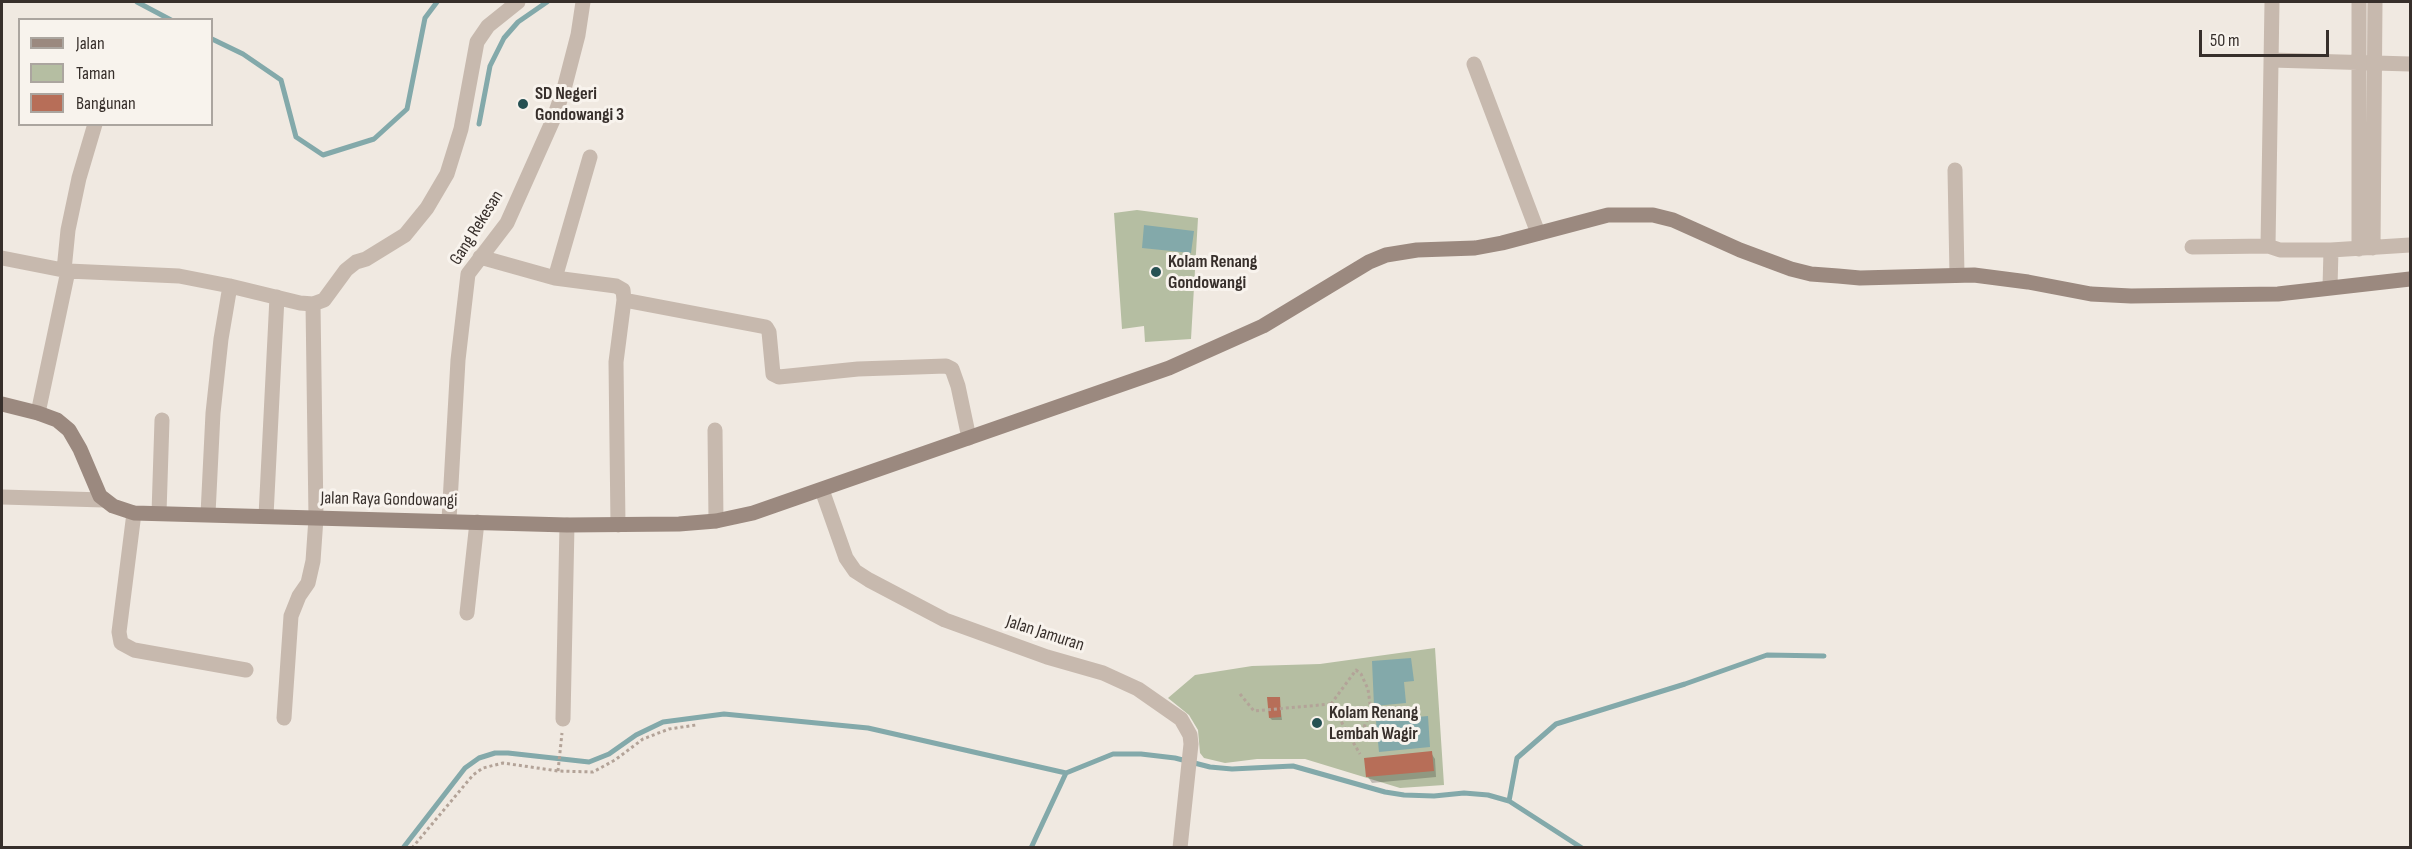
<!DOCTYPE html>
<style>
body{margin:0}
#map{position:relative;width:2412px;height:849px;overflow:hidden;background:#f0e9e1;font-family:"Sofia Sans Condensed",sans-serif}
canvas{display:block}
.frame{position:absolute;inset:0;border:3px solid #372f2b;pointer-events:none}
.legend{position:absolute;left:18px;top:18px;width:195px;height:108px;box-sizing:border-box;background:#f8f3ed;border:2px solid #aba59f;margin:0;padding:8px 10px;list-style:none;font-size:18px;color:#372f2b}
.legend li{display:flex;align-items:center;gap:12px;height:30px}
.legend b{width:30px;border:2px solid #aba59f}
.scale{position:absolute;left:2199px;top:30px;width:130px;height:27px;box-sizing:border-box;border:3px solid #372f2b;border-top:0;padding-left:8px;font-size:18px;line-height:21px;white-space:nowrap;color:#372f2b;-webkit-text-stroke:4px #f8f3ed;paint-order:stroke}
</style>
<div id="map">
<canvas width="2412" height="849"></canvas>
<div class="frame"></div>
<ul class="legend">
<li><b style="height:8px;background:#9b897f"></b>Jalan</li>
<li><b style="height:16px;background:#b5bea2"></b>Taman</li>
<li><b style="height:16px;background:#b76e58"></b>Bangunan</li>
</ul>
<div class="scale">50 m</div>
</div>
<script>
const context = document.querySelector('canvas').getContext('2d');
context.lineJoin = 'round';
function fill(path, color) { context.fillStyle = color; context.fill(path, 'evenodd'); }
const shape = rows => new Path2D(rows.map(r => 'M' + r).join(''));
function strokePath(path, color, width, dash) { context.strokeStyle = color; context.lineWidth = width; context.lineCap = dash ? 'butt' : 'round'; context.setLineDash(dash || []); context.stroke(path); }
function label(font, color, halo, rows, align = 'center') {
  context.font = font + ' "Sofia Sans Condensed",sans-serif'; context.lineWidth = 6; context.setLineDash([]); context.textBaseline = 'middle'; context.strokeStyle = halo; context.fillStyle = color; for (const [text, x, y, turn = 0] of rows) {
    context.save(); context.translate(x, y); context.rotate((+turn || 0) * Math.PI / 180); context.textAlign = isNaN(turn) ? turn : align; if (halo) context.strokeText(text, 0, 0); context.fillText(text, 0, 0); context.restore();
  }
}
fill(shape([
 [1137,210,1198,218,1191,339,1145,342,1144,326,1122,329,1114,213],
 [1435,648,1444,785,1400,788,1305,759,1257,759,1225,763,1204,758,1200,753,1198,730,1189,715,1168,698,1195,675,1252,666,1320,664]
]), '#b5bea2');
fill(shape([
 [1144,225,1194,231,1191,253,1142,248],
 [1411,658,1414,681,1404,682,1406,703,1374,706,1372,661],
 [1428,716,1430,747,1379,752,1376,721]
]), '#83a9aa');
fill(shape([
 [1279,698,1282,720,1272,720,1270,718],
 [1431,753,1435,759,1436,777,1372,783,1368,777,1366,760]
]), '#0003');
strokePath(shape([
 [137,2,171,20],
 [212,39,243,54,281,80,296,137,323,155,374,139,407,109,425,18,437,2],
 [479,124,490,66,504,38,518,22,547,2],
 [1509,801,1517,758,1556,724,1685,684,1767,655,1824,656],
 [403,848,465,768,479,758,495,753,508,753,589,762,609,754,636,735,663,722,724,714,868,728,1066,773,1113,754,1141,754,1175,758,1210,767,1232,769,1293,766,1385,792,1404,795,1434,796,1464,793,1488,795,1509,801,1582,848],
 [1031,848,1066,773]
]), '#83a9aa', 5);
fill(shape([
 [1267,697,1280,697,1281,717,1269,718],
 [1432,751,1434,771,1366,777,1364,758]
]), '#b76e58');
strokePath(shape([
 [1240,694,1254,711,1331,704,1360,754],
 [1331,704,1356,670,1361,674,1368,689,1371,711,1362,732,1352,741],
 [558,771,562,733],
 [412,848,473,775,483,768,503,763,558,771,593,772,615,760,643,739,669,729,696,725]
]), '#b3a398', 3, [3, 3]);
strokePath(shape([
 [2271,60,2410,64],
 [1474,64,1538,233],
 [1955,170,1957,275],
 [2268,246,2272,2],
 [2192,247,2268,246,2280,250,2331,250],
 [2373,248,2375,2],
 [2359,249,2359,2],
 [480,257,555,278,616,286,623,290,624,300,616,362,618,525],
 [2,258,68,271,179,276,230,286,300,303,313,304,324,300,346,270,356,262,366,259,405,235,427,208,447,174,461,129,477,42,488,26,518,2],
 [64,270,68,230,79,178,95,124],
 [555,278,590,157],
 [2330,287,2331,250,2410,245],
 [624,300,766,327,769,332,773,374,779,377,858,369,946,366,952,369,958,386,969,438],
 [38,413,68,271],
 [715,430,716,521],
 [822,490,846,558,855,571,869,580,945,620,1047,657,1103,673,1138,689,1181,719,1190,735,1191,744,1180,848],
 [2,497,104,500],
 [134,513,119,632,121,643,134,650,246,670],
 [159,513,162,420],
 [208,514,213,413,221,339,230,286],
 [266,516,277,297],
 [449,520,458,360,468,274,507,223,553,120,564,89,578,35,583,2],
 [467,613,477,522],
 [284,718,291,616,299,596,308,583,313,561,316,518,313,304],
 [563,719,567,525]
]), '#c7b9ae', 15);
strokePath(shape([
 [2,404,38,413,57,420,69,430,80,449,100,496,113,506,134,513,567,525,679,524,716,521,753,513,1169,368,1263,326,1369,262,1386,255,1417,250,1475,248,1502,243,1608,215,1653,215,1673,220,1740,250,1791,269,1811,274,1838,276,1860,278,1974,275,2028,282,2091,294,2131,296,2278,294,2410,279]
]), '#9b897f', 15);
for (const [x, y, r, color] of [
 [523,104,6,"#265153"],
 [1156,272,6,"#265153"],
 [1317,723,6,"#265153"]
]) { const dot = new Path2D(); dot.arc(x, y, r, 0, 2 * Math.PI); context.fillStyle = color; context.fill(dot); strokePath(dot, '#f8f3ed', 2); }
label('bold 18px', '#372f2b', '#f8f3ed', [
 ["SD Negeri",535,94],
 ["Gondowangi 3",535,115],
 ["Kolam Renang",1168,262],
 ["Gondowangi",1168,283],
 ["Kolam Renang",1329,713],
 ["Lembah Wagir",1329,734]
], 'left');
label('18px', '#372f2b', '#f8f3ed', [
 ["Gang Rekesan",477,228,-58],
 ["Jalan Raya Gondowangi",389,500,1],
 ["Jalan Jamuran",1045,634,18]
]);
</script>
